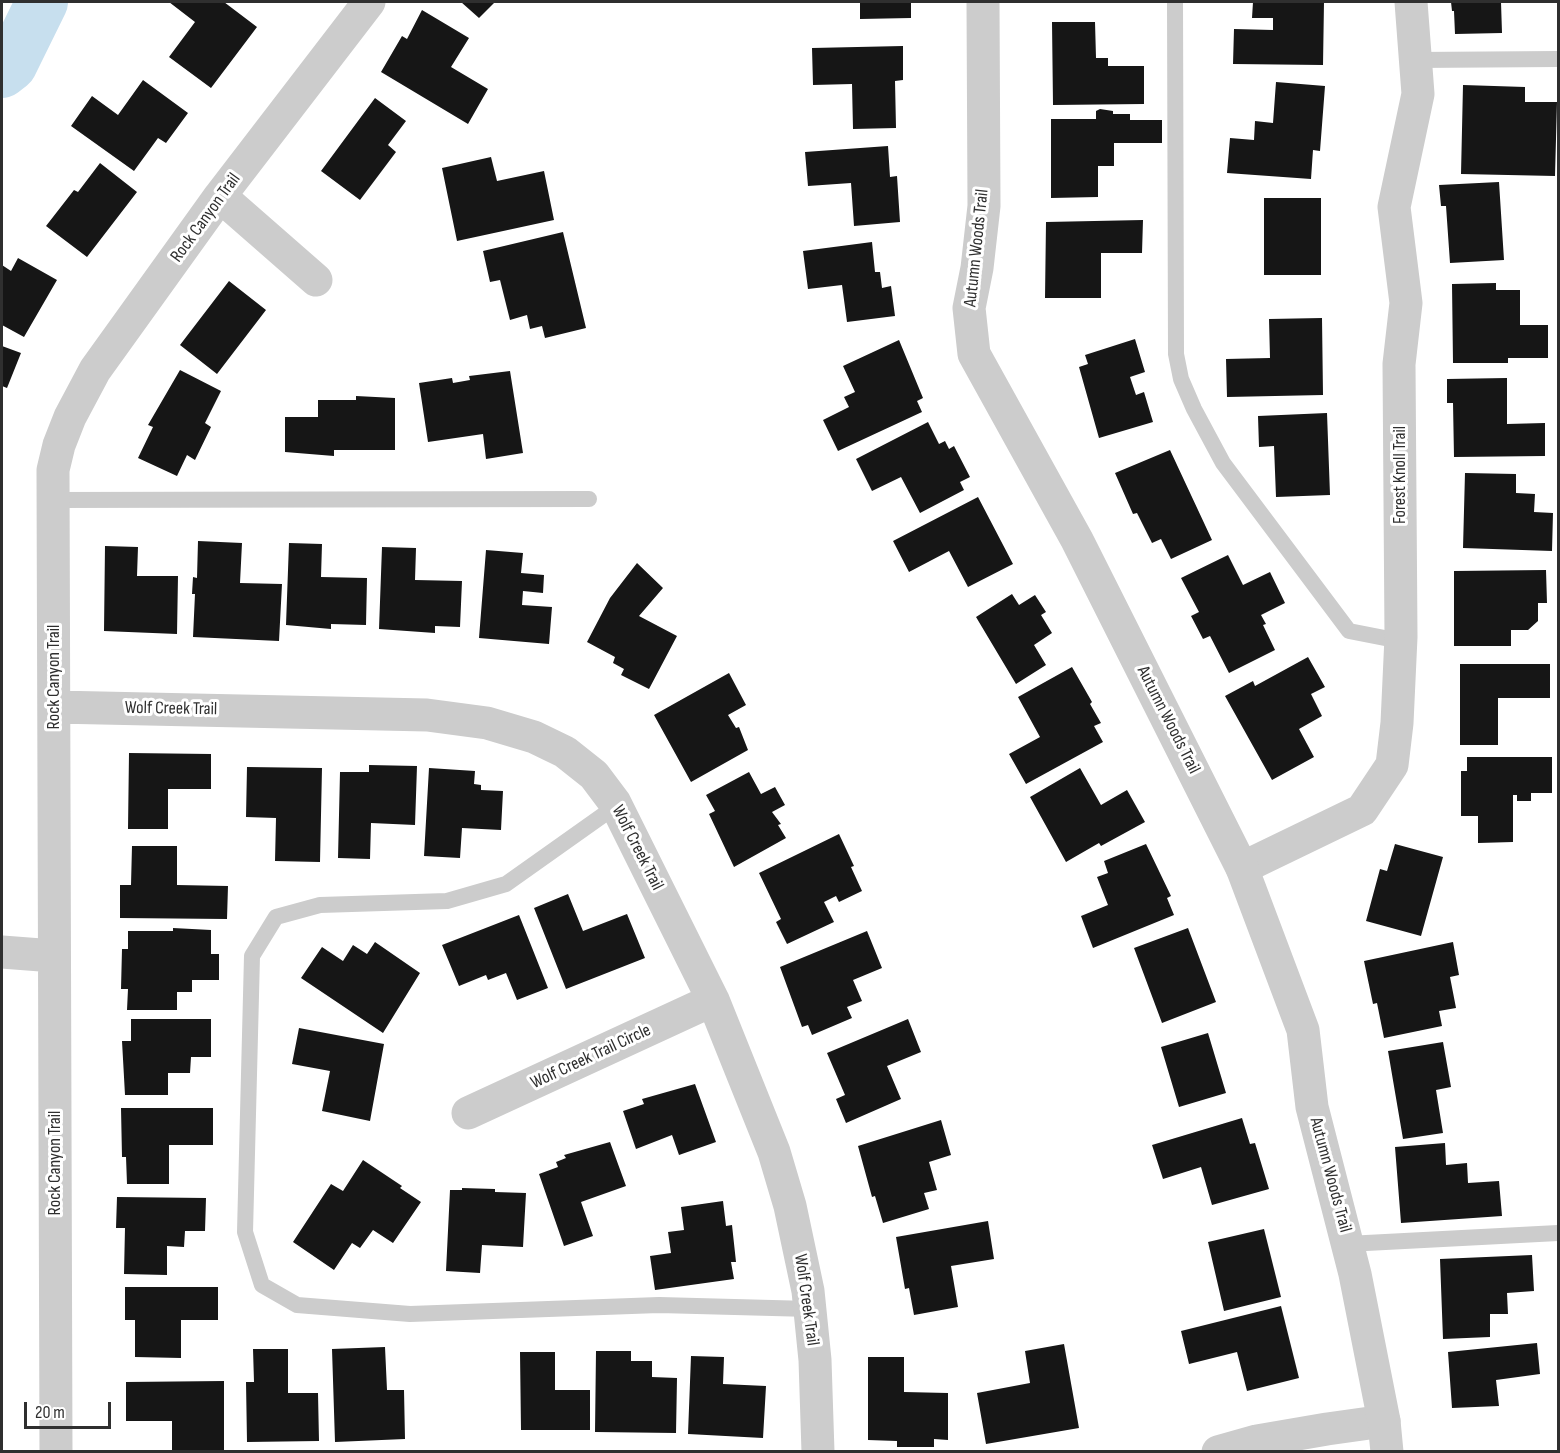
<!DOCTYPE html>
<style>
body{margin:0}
#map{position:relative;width:1560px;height:1453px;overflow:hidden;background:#fff;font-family:"Sofia Sans Condensed",sans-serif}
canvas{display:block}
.frame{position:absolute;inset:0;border:3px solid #2f2f2f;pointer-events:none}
.scale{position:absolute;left:24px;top:1402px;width:87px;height:27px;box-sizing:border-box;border:3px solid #2f2f2f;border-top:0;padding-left:8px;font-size:18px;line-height:21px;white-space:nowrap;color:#2f2f2f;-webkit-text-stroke:4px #fff;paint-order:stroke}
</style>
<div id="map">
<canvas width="1560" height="1453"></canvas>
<div class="frame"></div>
<div class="scale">20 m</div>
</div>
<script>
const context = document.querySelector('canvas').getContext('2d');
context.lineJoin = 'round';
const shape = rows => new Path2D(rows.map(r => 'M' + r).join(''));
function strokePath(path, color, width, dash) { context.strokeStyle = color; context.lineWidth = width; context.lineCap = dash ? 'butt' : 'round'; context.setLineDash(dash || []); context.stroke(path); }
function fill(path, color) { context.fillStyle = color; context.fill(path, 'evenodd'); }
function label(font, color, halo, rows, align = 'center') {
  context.font = font + ' "Sofia Sans Condensed",sans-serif'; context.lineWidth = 6; context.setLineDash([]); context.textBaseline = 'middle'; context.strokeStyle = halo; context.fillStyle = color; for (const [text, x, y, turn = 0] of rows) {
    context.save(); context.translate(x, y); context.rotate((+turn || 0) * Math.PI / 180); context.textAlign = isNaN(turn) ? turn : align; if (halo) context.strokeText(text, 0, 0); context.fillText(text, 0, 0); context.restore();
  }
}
strokePath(shape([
 [2,72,11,65,42,2]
]), '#c7dfee', 52);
fill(shape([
 [169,2,224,2,257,27,211,88,169,57,195,22],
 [461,2,495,2,479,18],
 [860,2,911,2,911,18,860,19],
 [1253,2,1324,2,1323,65,1233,64,1234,29,1273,30,1273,18,1252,18],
 [1451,2,1501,2,1502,33,1455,34,1454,11,1452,11],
 [422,10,469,38,451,67,488,89,468,124,381,72,402,36,407,39],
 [1052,22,1095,22,1096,58,1108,58,1108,66,1144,66,1144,104,1053,105],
 [903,46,903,80,895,81,896,128,853,129,852,84,813,85,812,48],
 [143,80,188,113,166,143,158,138,134,171,71,126,92,96,118,115],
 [1276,82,1325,86,1320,151,1313,150,1311,179,1227,173,1230,138,1254,140,1255,121,1273,123],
 [1463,85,1525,87,1525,102,1557,102,1555,176,1461,174],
 [375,98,406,121,388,145,396,152,360,200,321,171],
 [1100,109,1113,111,1113,114,1130,114,1130,120,1162,120,1162,143,1114,143,1114,166,1098,166,1098,197,1051,198,1051,119,1096,119,1096,111],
 [888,146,890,177,897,176,900,222,854,226,851,183,808,186,805,152],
 [491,157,497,181,544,171,554,220,457,241,442,168],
 [100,163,137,192,87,257,46,226,74,190,78,192],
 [1499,182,1504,260,1450,263,1446,206,1441,206,1439,185],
 [1264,198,1321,198,1321,275,1264,275],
 [1143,220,1142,253,1101,253,1101,298,1045,298,1046,222],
 [563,232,586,328,545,338,542,326,530,329,527,315,510,320,500,280,490,282,483,251],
 [872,242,875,272,880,272,882,288,891,286,895,316,847,322,842,285,808,289,803,251],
 [18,258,57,280,24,337,2,325,2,265,11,271],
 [229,281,266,310,217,374,180,345],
 [1496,283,1496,290,1520,290,1520,325,1548,325,1548,358,1508,358,1508,363,1453,363,1452,284],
 [1322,318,1323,395,1227,397,1226,359,1270,358,1269,319],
 [1135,339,1145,372,1130,377,1136,395,1144,392,1153,422,1099,438,1079,367,1088,364,1085,355],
 [899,340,923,398,917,401,922,412,838,451,823,420,849,407,844,397,855,392,843,366],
 [2,346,21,353,7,388,2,386],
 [180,370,221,391,205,423,211,427,195,460,187,455,177,476,138,458,153,427,148,425],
 [510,371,523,453,486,459,483,434,428,442,419,383,452,378,453,383,470,380,469,376],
 [1507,378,1507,424,1545,423,1545,456,1454,457,1453,403,1447,403,1447,379],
 [356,396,395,398,395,450,334,450,334,456,285,452,285,417,318,417,318,400,356,400],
 [1327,413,1330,495,1276,497,1274,446,1259,447,1258,416],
 [928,422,939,444,945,441,949,449,954,446,970,477,960,482,964,490,920,513,901,477,872,491,856,459],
 [1170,450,1212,540,1171,559,1161,539,1152,543,1137,513,1133,514,1115,473],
 [1465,473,1516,474,1516,493,1535,494,1534,512,1553,513,1552,551,1463,548],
 [978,497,1013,564,968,587,949,551,909,572,893,541],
 [198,541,242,543,240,583,282,584,279,641,193,637,195,594,192,594,193,577,197,578],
 [289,543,322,544,321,577,367,578,366,625,331,624,331,629,286,625],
 [105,546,138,547,137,576,178,576,177,634,104,631],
 [382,547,416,548,415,580,462,581,460,627,435,626,435,633,379,629],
 [486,550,523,553,521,573,544,575,543,593,523,591,522,605,552,607,549,644,479,638],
 [1228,555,1243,585,1270,572,1285,603,1261,615,1266,624,1263,625,1275,650,1229,673,1210,636,1203,639,1191,616,1199,612,1181,578],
 [637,563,663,588,639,616,677,636,649,689,621,675,624,669,613,663,615,657,587,642,610,598],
 [1546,570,1547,603,1538,603,1538,621,1528,630,1511,630,1511,646,1454,646,1454,571],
 [1012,594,1019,605,1035,595,1046,612,1041,615,1052,633,1034,645,1046,665,1016,684,976,617],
 [1308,657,1325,687,1311,694,1322,716,1299,729,1314,757,1272,780,1225,696,1253,681,1255,686],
 [1460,664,1550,664,1550,698,1498,698,1498,745,1460,745],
 [1072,667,1092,702,1090,704,1101,723,1094,726,1103,742,1026,784,1009,754,1040,737,1018,697],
 [729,673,746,705,728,715,736,728,739,727,748,750,691,782,654,715],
 [129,753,211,754,211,789,168,789,168,829,128,829],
 [1467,757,1552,757,1552,793,1531,793,1531,801,1517,801,1517,795,1513,795,1513,842,1478,843,1478,816,1461,816,1461,771,1467,771],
 [369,765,417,766,415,825,371,823,370,859,338,858,340,772,369,772],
 [247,767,322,768,320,862,275,861,276,818,246,817],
 [429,768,475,771,474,784,481,785,481,790,503,791,501,830,462,828,460,858,424,856],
 [1080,768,1101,805,1127,790,1145,822,1101,846,1099,843,1066,862,1030,797],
 [749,772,761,794,775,787,785,805,772,812,781,824,778,825,786,838,734,867,709,814,715,811,706,795],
 [839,834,854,866,851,867,862,891,839,902,836,896,824,902,834,922,787,944,776,922,781,919,759,873],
 [1146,844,1171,896,1167,898,1174,915,1093,948,1081,916,1108,905,1097,877,1108,873,1104,861],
 [1395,844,1443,857,1421,936,1366,921,1380,869,1387,871],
 [132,846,177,846,177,885,228,886,227,919,120,918,120,885,131,885],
 [568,894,583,931,627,914,645,958,566,989,534,908],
 [519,915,548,988,517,1000,506,973,488,980,486,975,459,986,442,945],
 [173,928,211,930,211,954,219,954,219,980,192,980,192,992,177,992,177,1010,127,1010,128,989,121,989,122,949,128,949,128,931,173,931],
 [1188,928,1216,1002,1162,1023,1134,948],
 [867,931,882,968,853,980,862,1001,847,1007,852,1018,812,1035,808,1025,802,1027,780,967],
 [375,942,420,973,383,1033,301,978,322,947,343,961,353,945,367,954],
 [1453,942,1459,975,1450,977,1456,1008,1439,1011,1442,1026,1384,1038,1377,1003,1373,1004,1364,961],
 [131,1019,211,1019,211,1057,191,1057,190,1073,168,1073,168,1095,125,1095,122,1041,131,1041],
 [908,1019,921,1052,887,1066,901,1099,846,1123,836,1099,845,1095,827,1053],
 [299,1028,384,1044,370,1121,322,1111,330,1071,292,1064],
 [1208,1033,1226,1093,1179,1107,1161,1047],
 [1443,1042,1451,1087,1436,1090,1443,1133,1403,1139,1388,1051],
 [695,1084,716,1142,679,1155,672,1135,636,1149,623,1111,644,1104,642,1099],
 [121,1108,213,1108,213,1145,169,1145,169,1184,127,1184,126,1157,122,1157],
 [1242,1118,1250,1144,1255,1143,1269,1189,1212,1205,1201,1167,1163,1179,1152,1145],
 [941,1120,951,1155,929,1162,937,1190,924,1193,929,1209,883,1223,875,1196,872,1197,858,1146],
 [610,1142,626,1186,581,1202,593,1236,564,1246,539,1174,558,1167,556,1162,566,1158,564,1155],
 [1445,1143,1446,1165,1467,1163,1468,1183,1499,1181,1502,1216,1401,1223,1395,1147],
 [363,1160,402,1186,400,1188,421,1202,393,1243,373,1230,360,1248,352,1243,334,1270,293,1242,331,1184,343,1191],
 [462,1188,495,1189,495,1192,526,1193,523,1247,482,1245,480,1273,446,1271,450,1190,462,1190],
 [117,1197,206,1198,205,1231,185,1231,184,1247,167,1246,167,1275,124,1274,125,1228,116,1228],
 [723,1201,726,1226,732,1225,736,1262,731,1262,734,1279,655,1290,650,1256,671,1253,668,1232,684,1230,681,1207],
 [988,1221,994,1259,951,1266,958,1307,914,1315,909,1288,905,1289,896,1237],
 [1264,1229,1281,1297,1224,1311,1208,1242],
 [1532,1255,1534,1291,1507,1293,1508,1314,1490,1314,1490,1337,1443,1339,1440,1259],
 [125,1287,218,1287,218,1320,181,1320,181,1358,135,1357,135,1320,125,1320],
 [1281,1306,1299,1378,1247,1391,1237,1352,1189,1364,1181,1331],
 [1537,1343,1540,1374,1496,1380,1499,1406,1452,1408,1448,1352],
 [1064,1344,1079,1428,986,1444,977,1393,1030,1383,1025,1351],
 [385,1347,387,1390,404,1390,405,1439,335,1442,332,1349],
 [253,1349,288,1349,288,1393,318,1393,319,1441,247,1442,246,1382,254,1382],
 [596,1351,631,1351,631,1361,652,1361,652,1377,677,1378,676,1433,595,1432],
 [520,1352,555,1352,555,1390,590,1390,590,1430,521,1430],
 [691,1356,724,1357,723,1384,766,1386,763,1438,688,1434],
 [868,1357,904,1357,904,1392,948,1393,948,1440,934,1439,934,1447,897,1447,897,1441,868,1440],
 [224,1381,224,1452,172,1452,172,1421,126,1421,126,1382]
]), '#161616');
strokePath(shape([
 [1175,2,1176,354,1181,379,1194,409,1223,463,1349,631,1400,641],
 [1415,60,1558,59],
 [53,500,589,499],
 [616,806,506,884,447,901,320,905,276,917,252,956,245,1232,262,1285,297,1305,410,1314,659,1305,810,1309],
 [1347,1244,1558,1233]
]), '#ccc', 16);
strokePath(shape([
 [220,196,316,280],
 [55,707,427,715,487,723,534,737,565,752,594,775,615,803,713,1000,774,1152,790,1206,808,1291,815,1360,818,1452],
 [1242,868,1362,810,1392,765,1397,723,1401,637,1399,364,1406,303,1394,207,1418,94,1411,2],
 [2,952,54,956],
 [468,1113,713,1000],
 [56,1452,53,470,59,445,70,417,95,370,220,196,369,2],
 [1218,1452,1257,1441,1327,1429,1384,1421]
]), '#ccc', 33);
strokePath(shape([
 [983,2,984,206,977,268,969,308,974,354,1077,540,1242,868,1303,1030,1312,1107,1355,1274,1384,1421,1387,1452]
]), '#ccc', 33);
label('18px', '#2f2f2f', '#fff', [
 ["Rock Canyon Trail",206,218,-54],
 ["Autumn Woods Trail",977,248,-84],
 ["Forest Knoll Trail",1400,475,-90],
 ["Rock Canyon Trail",54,677,-90],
 ["Wolf Creek Trail",171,709,1],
 ["Autumn Woods Trail",1168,720,63],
 ["Wolf Creek Trail",637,848,63],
 ["Wolf Creek Trail Circle",591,1057,-25],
 ["Rock Canyon Trail",55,1163,-90],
 ["Autumn Woods Trail",1330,1175,75],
 ["Wolf Creek Trail",806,1300,82]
]);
</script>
